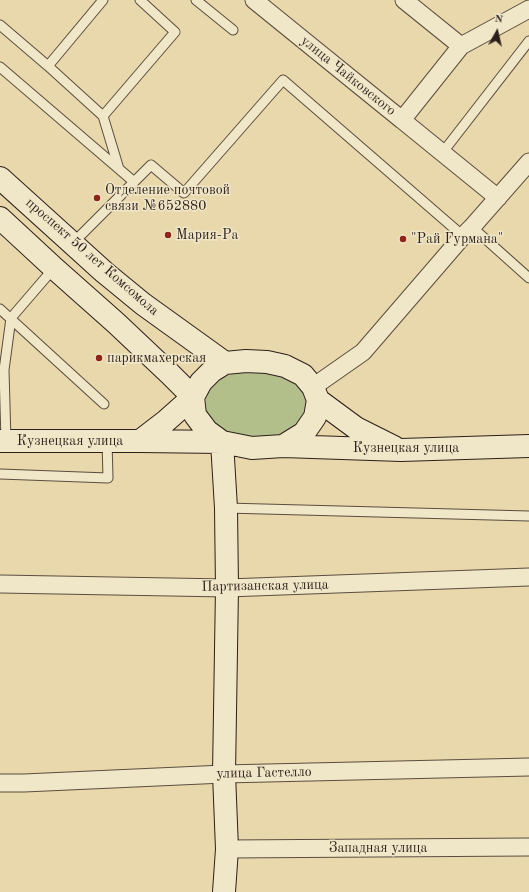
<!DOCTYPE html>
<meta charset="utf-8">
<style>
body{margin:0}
#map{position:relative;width:529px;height:892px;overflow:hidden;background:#e8d8ab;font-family:"Old Standard TT",serif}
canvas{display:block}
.north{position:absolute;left:477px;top:12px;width:40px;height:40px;-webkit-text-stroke:3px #f0e6c8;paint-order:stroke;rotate:8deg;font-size:11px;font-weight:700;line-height:16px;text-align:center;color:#2d1f1a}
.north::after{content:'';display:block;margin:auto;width:14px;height:18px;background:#2d1f1a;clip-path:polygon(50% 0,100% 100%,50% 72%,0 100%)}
</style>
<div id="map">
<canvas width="529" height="892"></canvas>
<div class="north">N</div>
</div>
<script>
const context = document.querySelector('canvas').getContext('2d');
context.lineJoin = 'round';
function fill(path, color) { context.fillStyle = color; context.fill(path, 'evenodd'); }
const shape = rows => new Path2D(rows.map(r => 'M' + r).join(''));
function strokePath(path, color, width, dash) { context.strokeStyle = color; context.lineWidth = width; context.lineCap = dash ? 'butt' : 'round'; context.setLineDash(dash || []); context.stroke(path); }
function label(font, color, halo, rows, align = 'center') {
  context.font = font + ' "Old Standard TT",serif'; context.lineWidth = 3; context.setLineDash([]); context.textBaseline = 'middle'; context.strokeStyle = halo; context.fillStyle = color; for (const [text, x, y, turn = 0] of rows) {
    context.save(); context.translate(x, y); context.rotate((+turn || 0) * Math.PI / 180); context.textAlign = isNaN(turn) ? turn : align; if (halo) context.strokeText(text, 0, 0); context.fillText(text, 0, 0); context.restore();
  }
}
fill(shape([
 [253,370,291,378,303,391,306,399,306,409,303,419,296,426,287,431,277,435,267,437,247,437,226,432,216,427,206,415,205,407,206,398,210,390,216,383,225,377,235,373]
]), '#b3bf8b');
const lane = shape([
 [196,0,233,30],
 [0,25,48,66,103,0],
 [48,66,103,116,119,169],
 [0,67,133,181],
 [103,116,175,32,140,0],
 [443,152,529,41],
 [472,227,529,278],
 [73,243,151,165,184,193,283,80,463,236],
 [0,309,104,404],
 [6,441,4,370,11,318,54,268],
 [0,474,108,478,107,441],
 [226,508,529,516]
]);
const street = shape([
 [254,0,402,120,461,46,529,9],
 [404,0,461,46],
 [402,120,498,198],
 [313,387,363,352,463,236,472,227,529,162],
 [0,584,227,588,529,577],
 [0,783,24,783,224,774,529,767],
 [227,849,529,847]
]);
const secondary = shape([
 [0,178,104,272,143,304,225,363],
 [0,218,54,268,116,323,170,374,193,397,166,421,140,441],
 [318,400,356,428,394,447],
 [0,441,140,441,222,442,226,508,227,588,224,774,227,849,224,892],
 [283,446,304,433,315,417,318,400,313,387,303,375,285,366,267,362,246,361,225,363,212,371,201,382,193,397,195,415,207,431,222,442,252,448,283,446,401,450,529,446]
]);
strokePath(lane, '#5c4d3e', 11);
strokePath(street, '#5c4d3e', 19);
strokePath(secondary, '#2d1f1a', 24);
strokePath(lane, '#f0e6c8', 9);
strokePath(street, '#f0e6c8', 17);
strokePath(secondary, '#f0e6c8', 22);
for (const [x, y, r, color] of [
 [97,198,4,"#8f2418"],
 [168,235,4,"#8f2418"],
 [403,239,4,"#8f2418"],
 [99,358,4,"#8f2418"]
]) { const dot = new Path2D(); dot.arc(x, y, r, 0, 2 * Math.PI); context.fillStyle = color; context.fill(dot); strokePath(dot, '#f0e6c8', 1.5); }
label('14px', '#2d1f1a', '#f0e6c8', [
 ["улица Чайковского",348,76,39],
 ["проспект 50 лет Комсомола",92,257,41],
 ["Кузнецкая улица",70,441],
 ["Кузнецкая улица",406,448],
 ["Партизанская улица",265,586,-1],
 ["улица Гастелло",264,773,-1],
 ["Западная улица",378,848]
]);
label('14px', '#2d1f1a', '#f0e6c8', [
 ["Отделение почтовой",105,190],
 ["связи №652880",105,206],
 ["Мария-Ра",176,235],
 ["\"Рай Гурмана\"",411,239],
 ["парикмахерская",107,358]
], 'left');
</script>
